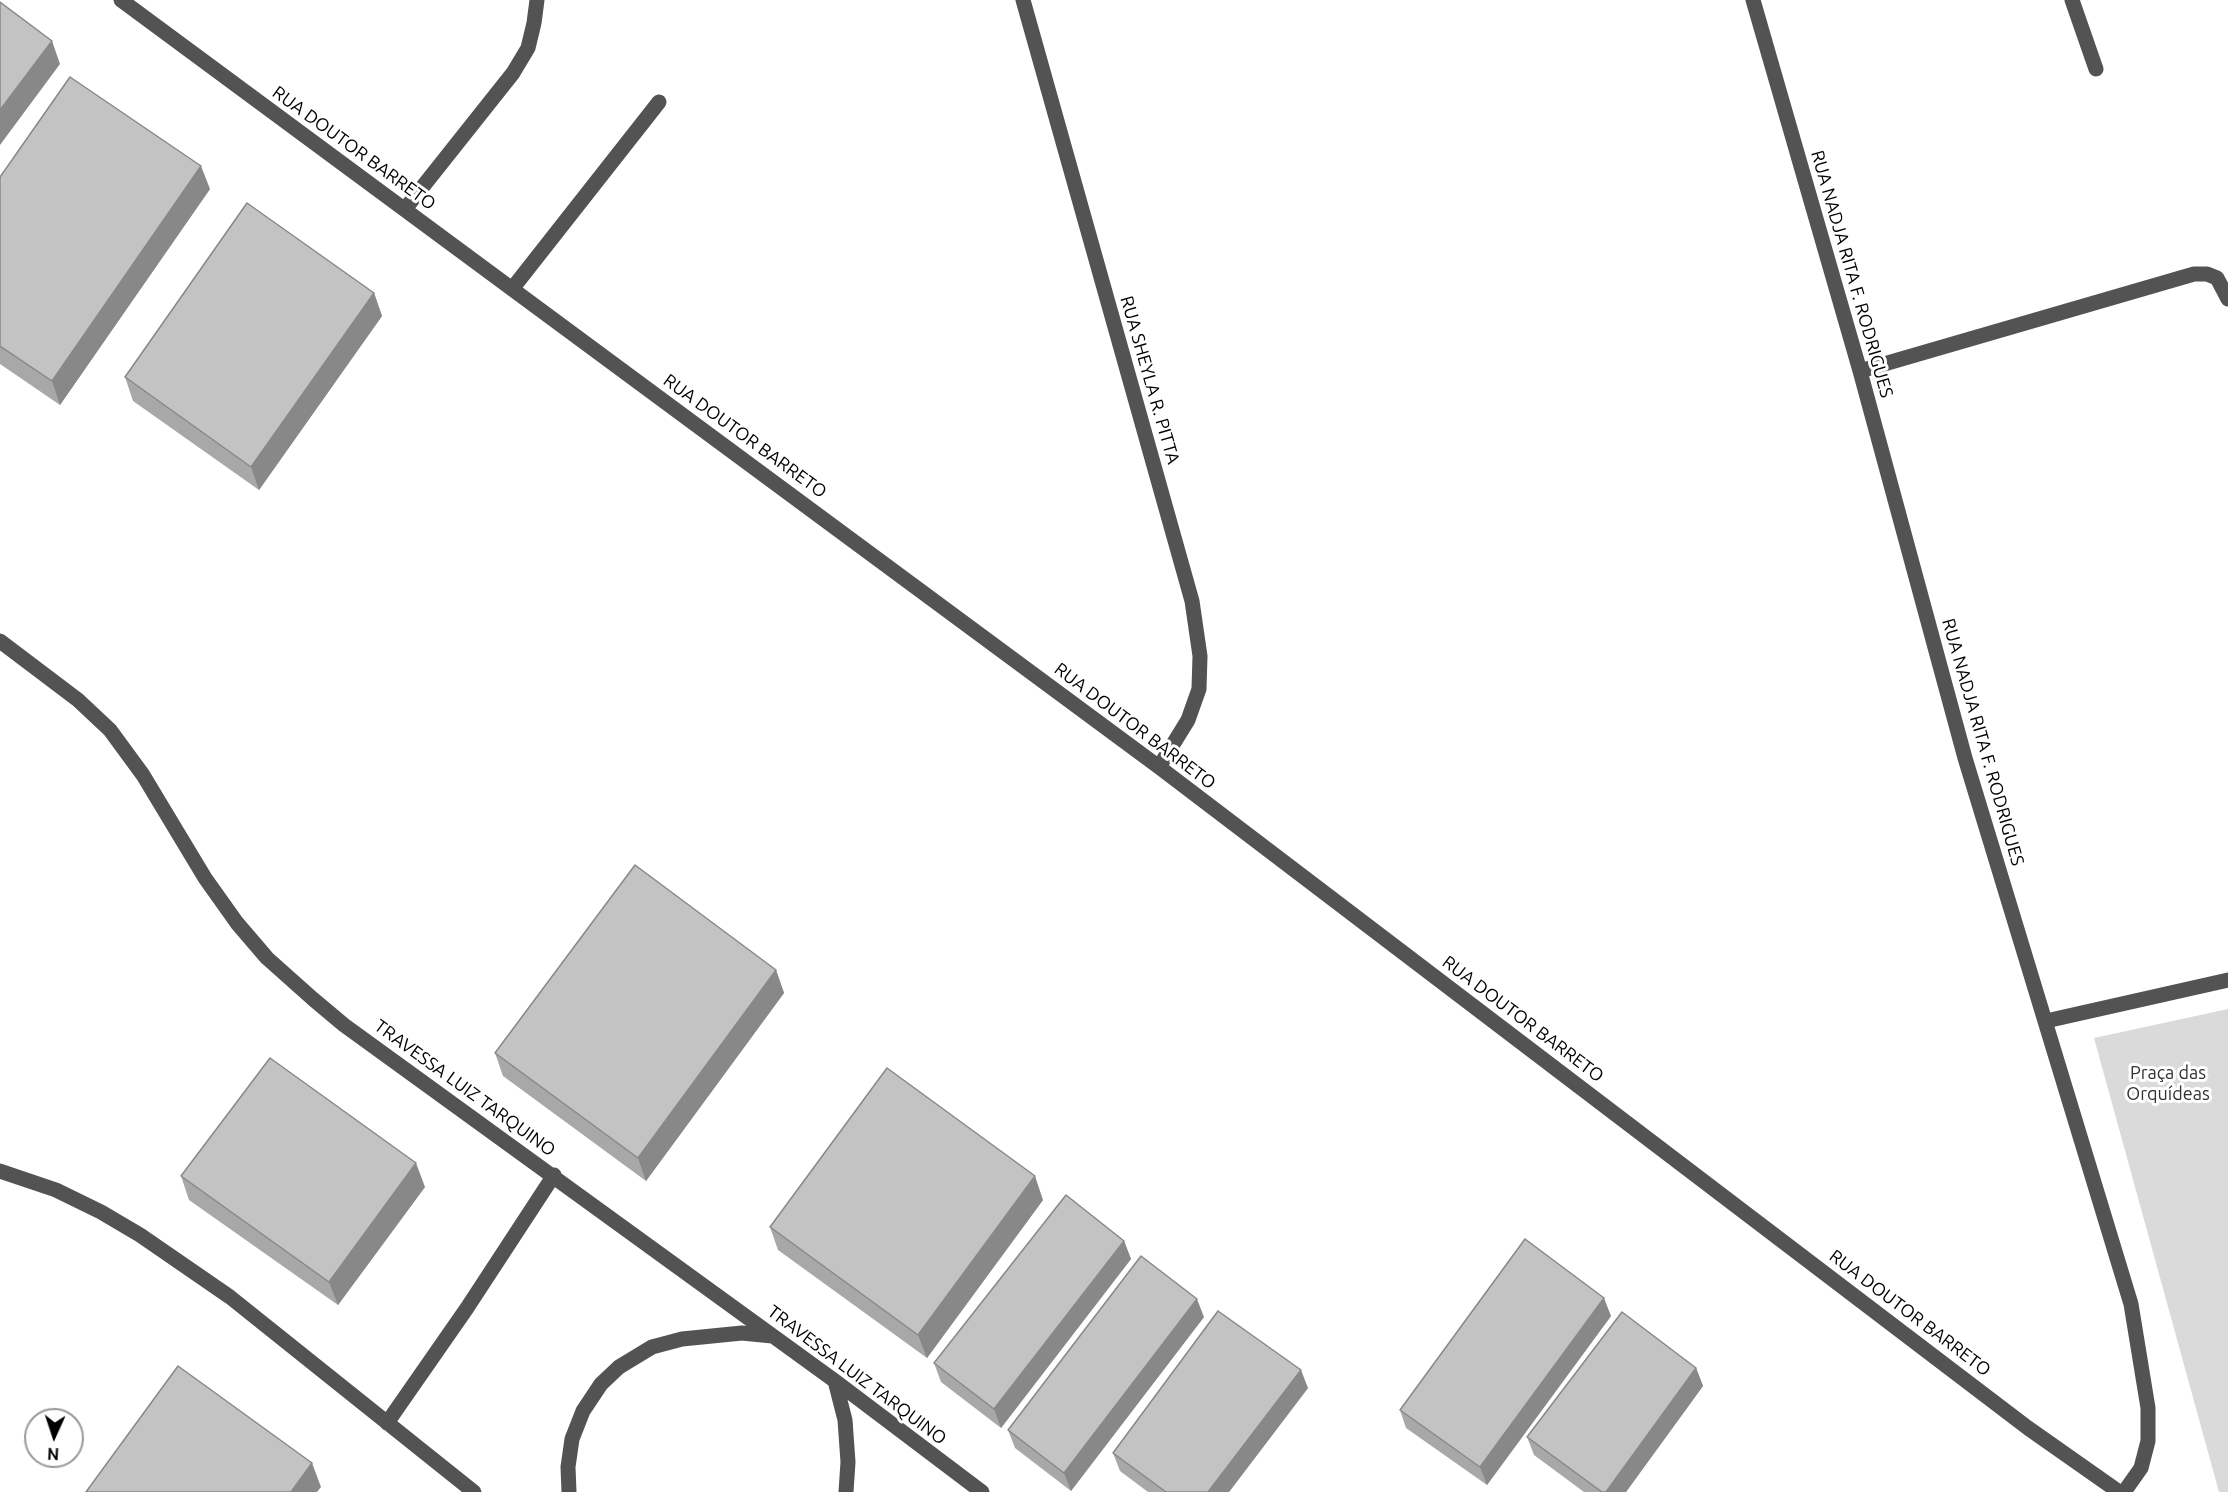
<!DOCTYPE html>
<meta charset="utf-8">
<style>
body{margin:0}
#map{position:relative;width:2228px;height:1492px;overflow:hidden;background:#fff;font-family:Ubuntu,sans-serif}
canvas{display:block}
.north{position:absolute;left:24px;top:1408px;width:60px;height:60px;box-sizing:border-box;background:#fff;border:2px solid #999;border-radius:50%;rotate:183deg;font-size:16px;font-weight:700;line-height:24px;text-align:center;color:#000}
.north::after{content:'';display:block;margin:auto;width:21px;height:27px;background:#000;clip-path:polygon(50% 0,100% 100%,50% 72%,0 100%)}
</style>
<div id="map">
<canvas width="2228" height="1492"></canvas>
<div class="north">N</div>
</div>
<script>
const context = document.querySelector('canvas').getContext('2d');
context.lineJoin = 'round';
function fill(path, color) { context.fillStyle = color; context.fill(path, 'evenodd'); }
const shape = rows => new Path2D(rows.map(r => 'M' + r).join(''));
function strokePath(path, color, width, dash) { context.strokeStyle = color; context.lineWidth = width; context.lineCap = dash ? 'butt' : 'round'; context.setLineDash(dash || []); context.stroke(path); }
function label(font, color, halo, rows, align = 'center') {
  context.font = font + ' Ubuntu,sans-serif'; context.lineWidth = 6; context.setLineDash([]); context.textBaseline = 'middle'; context.strokeStyle = halo; context.fillStyle = color; for (const [text, x, y, turn = 0] of rows) {
    context.save(); context.translate(x, y); context.rotate((+turn || 0) * Math.PI / 180); context.textAlign = isNaN(turn) ? turn : align; if (halo) context.strokeText(text, 0, 0); context.fillText(text, 0, 0); context.restore();
  }
}
fill(shape([
 [2228,1009,2228,1492,2219,1492,2094,1038]
]), '#dadada');
strokePath(shape([
 [121,0,1159,767,2028,1428,2119,1492],
 [1023,0,1192,601,1200,656,1199,689,1188,720,1159,767],
 [1753,0,1860,371,1965,758,2131,1304,2148,1408,2148,1441,2141,1468,2124,1492],
 [2072,0,2096,69],
 [405,209,513,73,528,48,534,23,537,0],
 [512,289,659,102],
 [1860,371,2194,274,2207,274,2217,278,2228,299],
 [0,641,78,700,110,730,143,775,205,878,237,923,267,958,313,999,344,1025,835,1381,982,1492],
 [2046,1021,2228,980],
 [0,1171,56,1190,101,1212,140,1235,230,1297,474,1492],
 [835,1381,845,1420,848,1462,846,1492],
 [387,1423,467,1308,554,1175],
 [569,1492,568,1467,572,1439,583,1411,601,1384,619,1367,652,1347,682,1339,742,1333,772,1336]
]), '#535353', 15);
fill(shape([
 [0,177,210,189,60,405,0,364],
 [374,293,382,316,259,490,133,401,125,377],
 [776,970,784,993,646,1181,503,1076,495,1053],
 [181,1176,425,1187,338,1305,189,1200],
 [1043,1200,927,1358,778,1250,770,1227],
 [1124,1241,1131,1259,1001,1428,941,1382,934,1363],
 [1611,1316,1487,1485,1406,1428,1400,1410],
 [1204,1317,1071,1491,1015,1448,1008,1430],
 [1696,1368,1703,1386,1626,1492,1584,1492,1534,1455,1527,1437],
 [1308,1388,1229,1492,1148,1492,1120,1471,1113,1453]
]), '#a8a8a8');
fill(shape([
 [52,41,60,64,0,145,0,110],
 [201,166,210,189,60,405,52,381],
 [374,293,382,316,259,490,251,467],
 [776,970,784,993,646,1181,638,1158],
 [416,1163,425,1187,338,1305,329,1282],
 [1035,1176,1043,1200,927,1358,918,1335],
 [1124,1241,1131,1259,1001,1428,994,1409],
 [1604,1298,1611,1316,1487,1485,1480,1467],
 [1197,1299,1204,1317,1071,1491,1064,1473],
 [1696,1368,1703,1386,1626,1492,1606,1492],
 [1301,1370,1308,1388,1229,1492,1208,1492],
 [312,1463,321,1487,317,1492,291,1492]
]), '#888');
const building = shape([
 [0,2,52,41,0,110,0,2],
 [70,77,201,166,52,381,0,346,0,177,70,77],
 [247,203,374,293,251,467,125,377,247,203],
 [635,865,776,970,638,1158,495,1053,635,865],
 [270,1058,416,1163,329,1282,181,1176,270,1058],
 [887,1068,1035,1176,918,1335,770,1227,887,1068],
 [1066,1195,1124,1241,994,1409,934,1363,1066,1195],
 [1525,1239,1604,1298,1480,1467,1400,1410,1525,1239],
 [1141,1256,1197,1299,1064,1473,1008,1430,1141,1256],
 [1218,1311,1301,1370,1208,1492,1166,1492,1113,1453,1218,1311],
 [1622,1312,1696,1368,1606,1492,1602,1492,1527,1437,1622,1312],
 [178,1366,312,1463,291,1492,86,1492,178,1366]
]);
fill(building, '#c3c3c3');
strokePath(building, '#888', 1.5);
label('18px', '#000', '#fff', [
 ["RUA DOUTOR BARRETO",354,148,36],
 ["RUA NADJA RITA F. RODRIGUES",1852,274,74],
 ["RUA SHEYLA R. PITTA",1150,380,74],
 ["RUA DOUTOR BARRETO",745,436,36],
 ["RUA DOUTOR BARRETO",1135,726,37],
 ["RUA NADJA RITA F. RODRIGUES",1983,742,74],
 ["RUA DOUTOR BARRETO",1523,1019,37],
 ["TRAVESSA LUIZ TARQUINO",465,1088,36],
 ["RUA DOUTOR BARRETO",1910,1313,37],
 ["TRAVESSA LUIZ TARQUINO",857,1375,37]
]);
label('18px', '#313131', '#fff', [
 ["Praça das",2168,1073],
 ["Orquídeas",2168,1094]
]);
</script>
